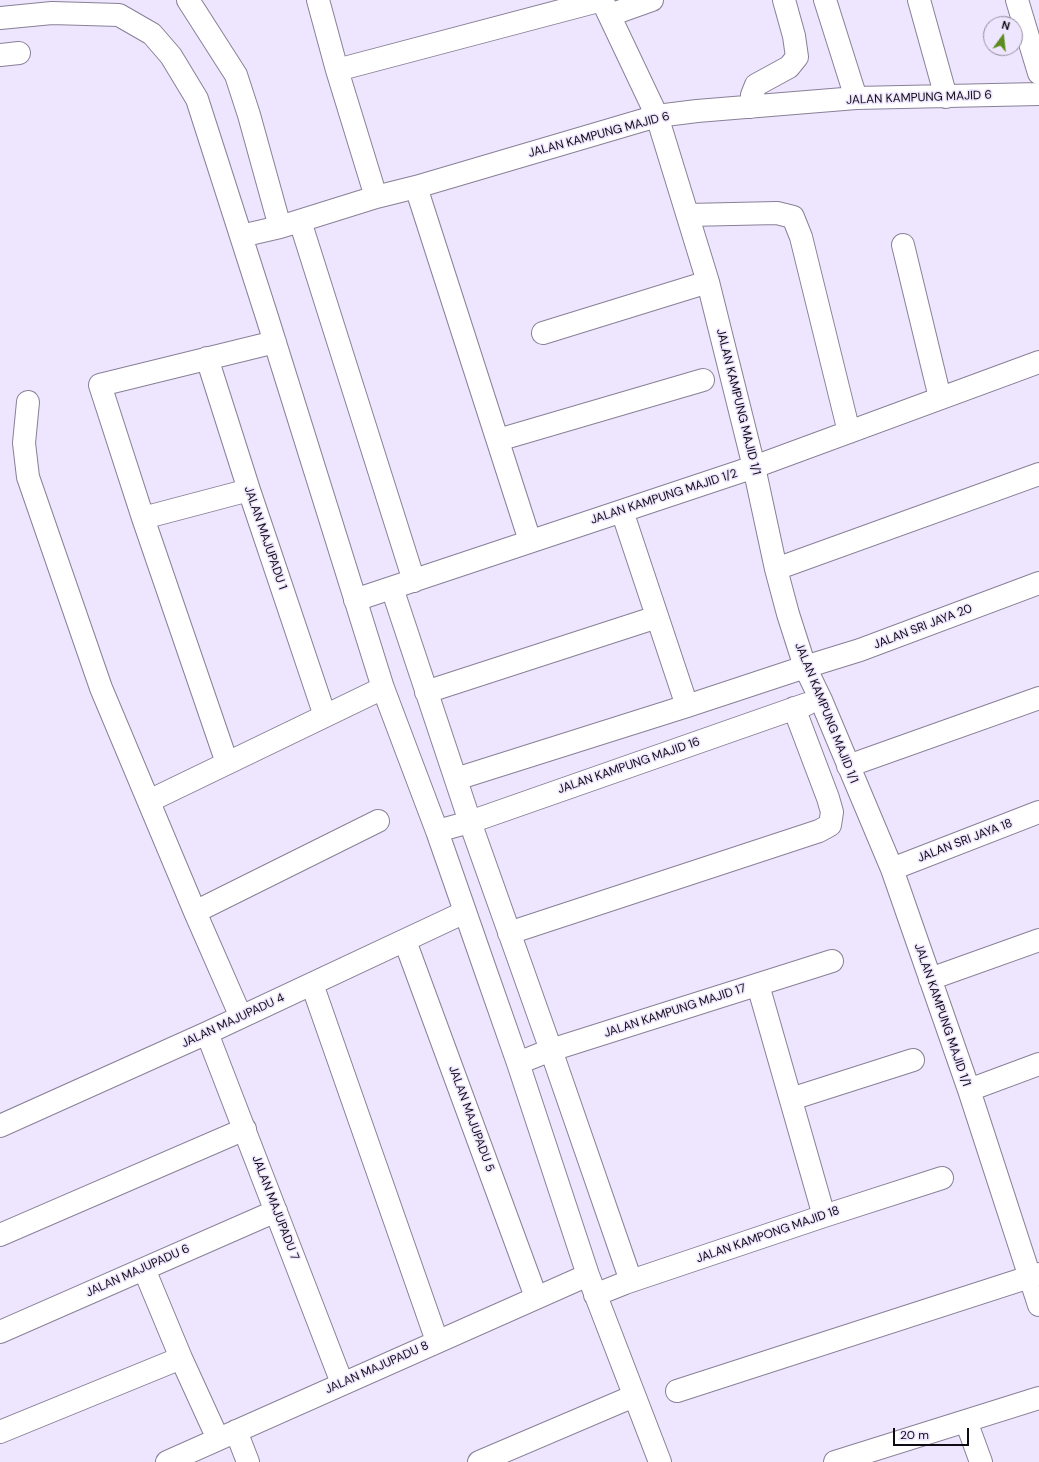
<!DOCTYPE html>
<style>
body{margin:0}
#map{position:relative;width:1039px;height:1462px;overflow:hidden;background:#eee5fe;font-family:"DM Sans",sans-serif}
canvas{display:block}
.north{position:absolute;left:983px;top:16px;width:40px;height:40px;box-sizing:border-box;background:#eee5fe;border:1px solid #958ea0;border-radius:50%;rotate:15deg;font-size:11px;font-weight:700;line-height:16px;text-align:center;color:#0f0b13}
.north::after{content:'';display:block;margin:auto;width:14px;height:18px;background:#5c8b1f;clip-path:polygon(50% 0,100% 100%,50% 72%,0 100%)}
.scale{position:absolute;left:893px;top:1428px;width:76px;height:18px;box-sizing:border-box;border:2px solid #0f0b13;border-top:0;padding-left:5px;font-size:12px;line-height:14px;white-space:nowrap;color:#0f0b13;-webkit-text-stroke:3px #eee5fe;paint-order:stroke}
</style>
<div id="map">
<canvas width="1039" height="1462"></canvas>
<div class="north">N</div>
<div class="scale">20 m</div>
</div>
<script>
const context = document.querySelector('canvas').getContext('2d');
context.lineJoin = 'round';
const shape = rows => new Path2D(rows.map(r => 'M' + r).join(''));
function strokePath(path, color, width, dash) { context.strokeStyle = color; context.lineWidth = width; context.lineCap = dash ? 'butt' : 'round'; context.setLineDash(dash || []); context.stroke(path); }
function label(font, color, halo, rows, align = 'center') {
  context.font = font + ' "DM Sans",sans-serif'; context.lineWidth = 3; context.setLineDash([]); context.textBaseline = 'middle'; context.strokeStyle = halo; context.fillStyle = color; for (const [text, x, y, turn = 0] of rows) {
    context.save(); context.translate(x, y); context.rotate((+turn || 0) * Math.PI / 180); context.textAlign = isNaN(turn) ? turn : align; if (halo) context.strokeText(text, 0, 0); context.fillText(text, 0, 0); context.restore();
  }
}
const minor = shape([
 [188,0,236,75,249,115,280,227],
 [318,0,337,70,376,197],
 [602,0,657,116,708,282,754,467,776,569,788,614,805,667,821,700,892,869,969,1090,1039,1305],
 [825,0,856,98],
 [919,0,946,97],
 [1017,0,1039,73],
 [610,15,652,0],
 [0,18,52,13,119,15,152,34,171,56,197,99,267,317,383,688,437,831,484,966,518,1063,588,1275,660,1462],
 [0,55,19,53],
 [337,70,602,0],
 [751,107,752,95,756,85,789,67,797,57,794,36,784,0],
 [416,187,530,541],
 [688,215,777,213,793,217,801,237,849,432],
 [300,221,414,581],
 [241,236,280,227,376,197,416,187,657,116,697,111,856,98,1039,94],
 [903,245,940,398],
 [543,333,708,282],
 [207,358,249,490,325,716],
 [28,402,24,443,28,477,101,688,195,912,241,1017],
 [498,440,703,380],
 [622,511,687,706],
 [143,518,249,490],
 [776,569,1039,474],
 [392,588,470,822,551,1050,631,1281],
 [355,600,754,467,1039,362],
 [426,692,657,617],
 [227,763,143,518,100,385,275,342],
 [848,766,1039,698],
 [456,779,687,706,805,667,860,650,1039,583],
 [149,801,383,688],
 [437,831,470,822,807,704],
 [892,869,1039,812],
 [195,912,378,821],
 [509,933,819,831,830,825,832,812,828,798,794,708],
 [405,941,536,1297],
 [930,979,1039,940],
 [312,984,437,1341],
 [758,985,824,1216],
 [207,1033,342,1383],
 [518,1063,551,1050,832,961],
 [969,1090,1039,1064],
 [791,1099,913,1060],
 [0,1126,207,1033,465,912],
 [0,1235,245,1129],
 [144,1269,181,1358,218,1439],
 [595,1295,625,1283,824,1216,942,1178],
 [0,1332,276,1211],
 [677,1391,1039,1274],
 [966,1421,981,1462],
 [236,1431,248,1462],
 [0,1432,181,1358],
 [167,1462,588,1275],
 [479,1462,634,1396],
 [835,1462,1039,1398]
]);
strokePath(minor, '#898097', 24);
strokePath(minor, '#fff', 22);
label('12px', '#0f0b13', '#eee5fe', [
 ["JALAN KAMPUNG MAJID 6",919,98,-2],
 ["JALAN KAMPUNG MAJID 6",599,135,-15],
 ["JALAN KAMPUNG MAJID 1/1",738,402,76],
 ["JALAN KAMPUNG MAJID 1/2",664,497,-18],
 ["JALAN MAJUPADU 1",265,538,71],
 ["JALAN SRI JAYA 20",923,627,-21],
 ["JALAN KAMPUNG MAJID 1/1",826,713,68],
 ["JALAN KAMPUNG MAJID 16",629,766,-19],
 ["JALAN SRI JAYA 18",965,841,-21],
 ["JALAN KAMPUNG MAJID 17",675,1011,-18],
 ["JALAN KAMPUNG MAJID 1/1",942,1015,71],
 ["JALAN MAJUPADU 4",233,1021,-25],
 ["JALAN MAJUPADU 5",471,1119,70],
 ["JALAN MAJUPADU 7",275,1208,69],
 ["JALAN KAMPONG MAJID 18",768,1235,-19],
 ["JALAN MAJUPADU 6",138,1271,-24],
 ["JALAN MAJUPADU 8",377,1368,-24]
]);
</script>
